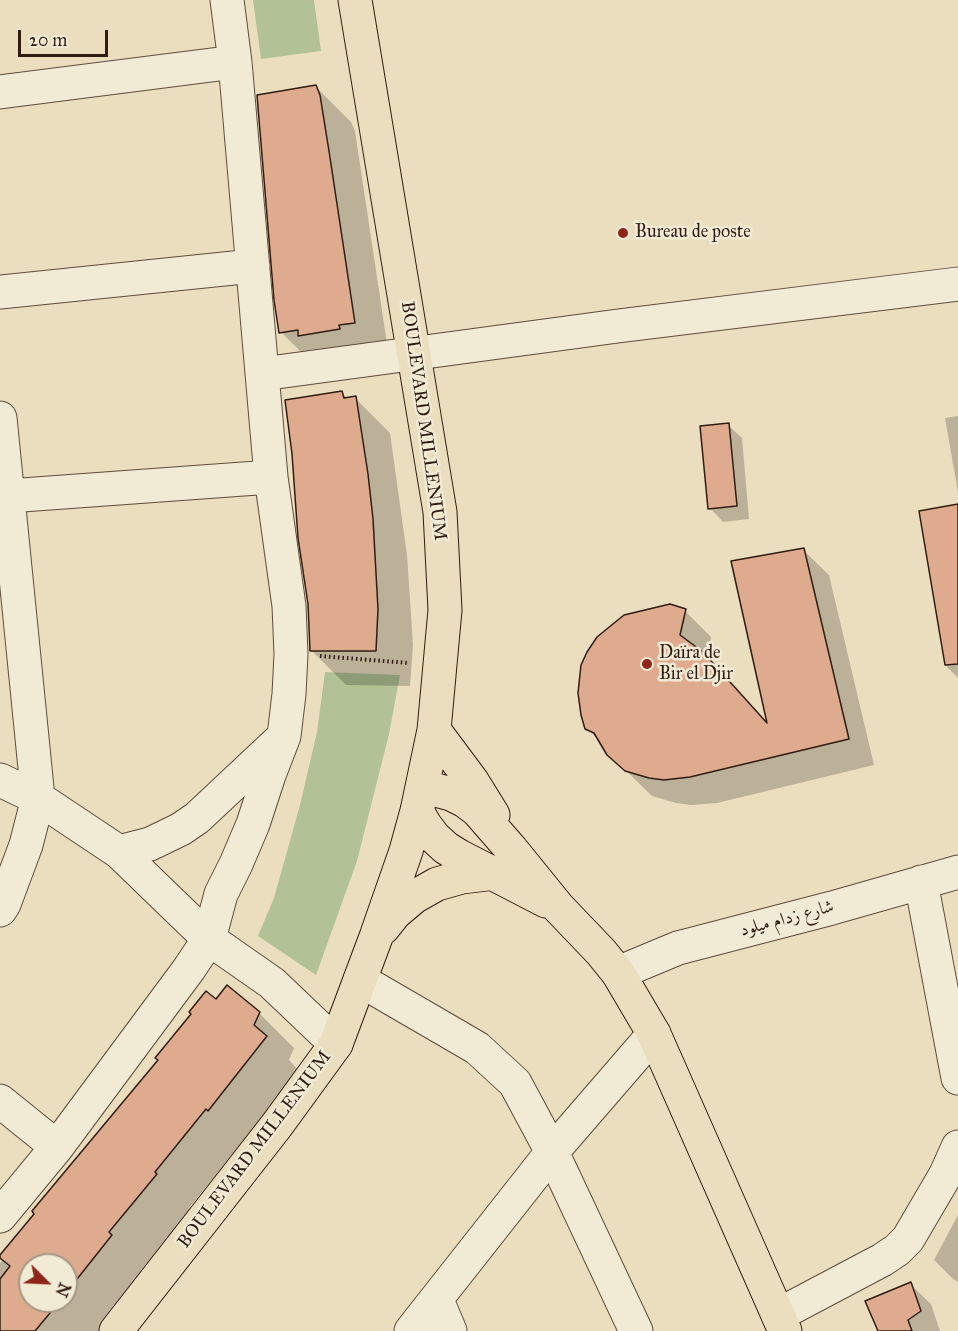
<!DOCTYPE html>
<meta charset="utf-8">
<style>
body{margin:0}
#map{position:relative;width:958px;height:1331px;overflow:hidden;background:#eadebe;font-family:"IM FELL Great Primer",serif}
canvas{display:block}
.north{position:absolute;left:18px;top:1253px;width:60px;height:60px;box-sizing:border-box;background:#f1ead5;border:2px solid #a49887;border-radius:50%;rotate:114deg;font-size:16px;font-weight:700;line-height:24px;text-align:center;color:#311c11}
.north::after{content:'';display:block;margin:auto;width:21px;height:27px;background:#8f2418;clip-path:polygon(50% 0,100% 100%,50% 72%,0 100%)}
.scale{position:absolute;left:18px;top:30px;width:90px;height:27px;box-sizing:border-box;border:3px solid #311c11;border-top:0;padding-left:8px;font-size:18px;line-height:21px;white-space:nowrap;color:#311c11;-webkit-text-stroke:4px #f1ead5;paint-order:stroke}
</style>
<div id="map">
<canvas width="958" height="1331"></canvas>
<div class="north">N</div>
<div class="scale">20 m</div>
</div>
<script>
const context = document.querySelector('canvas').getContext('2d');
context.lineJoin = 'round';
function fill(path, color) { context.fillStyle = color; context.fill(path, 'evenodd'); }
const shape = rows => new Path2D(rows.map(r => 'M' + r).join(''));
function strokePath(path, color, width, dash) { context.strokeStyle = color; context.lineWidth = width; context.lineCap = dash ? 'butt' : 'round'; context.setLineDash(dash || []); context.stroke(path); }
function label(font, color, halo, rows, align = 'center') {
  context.font = font + ' "IM FELL Great Primer",Amiri,serif'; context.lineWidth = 5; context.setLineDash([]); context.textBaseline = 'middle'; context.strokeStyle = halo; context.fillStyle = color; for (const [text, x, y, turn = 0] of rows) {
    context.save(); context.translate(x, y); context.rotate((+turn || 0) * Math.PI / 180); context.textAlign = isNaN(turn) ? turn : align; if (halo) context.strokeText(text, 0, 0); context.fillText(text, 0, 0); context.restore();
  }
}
fill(shape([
 [253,0,314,0,321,51,261,59],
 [325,672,400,675,389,734,357,861,316,975,258,936,274,898,300,805,317,732]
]), '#b2c295');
fill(shape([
 [316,87,351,122,355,131,389,357,316,367,281,332],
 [342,393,348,399,355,398,390,433,407,555,413,645,410,686,346,685,311,650],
 [958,416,958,492,945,418],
 [728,425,742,438,749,519,723,522,710,508],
 [958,506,958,678,947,667,920,512],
 [803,550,829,575,874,765,717,803,691,805,676,803,652,796,609,754,602,743,587,728,685,611,711,637,707,658,769,725],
 [216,1001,259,1013,294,1048,289,1060,300,1072,244,1144,242,1142,189,1208,191,1210,143,1268,146,1271,98,1331,0,1331,0,1263],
 [30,1265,66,1265,66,1301,30,1301],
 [958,1215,958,1282,953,1279,934,1260],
 [910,1284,931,1304,940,1331,879,1331]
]), '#0003');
const building = shape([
 [316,85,320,95,329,151,355,323,339,325,340,329,298,336,298,330,279,333,274,300,257,95,316,85],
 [342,391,344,398,356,396,368,474,373,519,378,609,376,651,310,651,308,604,298,538,292,454,285,400,342,391],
 [729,423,737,506,708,509,700,426,729,423],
 [958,504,958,664,945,665,919,511,958,504],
 [804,548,849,739,690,777,664,780,649,778,625,771,607,755,594,733,585,729,581,715,578,693,581,665,587,652,597,637,624,615,670,604,686,609,680,635,703,652,767,723,731,561,804,548],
 [227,985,260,1012,254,1025,267,1036,208,1111,206,1109,155,1172,157,1174,109,1232,112,1235,66,1293,66,1265,30,1265,30,1301,60,1301,35,1331,0,1331,0,1279,10,1266,0,1258,0,1255,34,1214,32,1211,158,1060,155,1058,191,1014,189,1012,206,991,216,999,227,985],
 [911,1282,921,1311,908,1320,912,1331,878,1331,865,1301,911,1282]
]);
fill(building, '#deab8e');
strokePath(building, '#311c11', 1.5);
const minor = shape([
 [0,92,235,62],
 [0,292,253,266],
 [262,374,618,326,958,284],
 [0,418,38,798,26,845,4,904,0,910],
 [8,496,271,477],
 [0,780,38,798,119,852,209,939,272,983,336,1044],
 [119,852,150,844,181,829,197,818,278,742],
 [921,882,958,1078],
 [618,973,678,948,832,908,958,872],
 [360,980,477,1048,515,1083,552,1152,636,1331],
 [0,1101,57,1147],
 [0,1216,57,1147,189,969,209,939,221,894,236,864,253,824,269,775,284,736,289,694,291,654,289,606,271,477,235,62,227,0],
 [437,1300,450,1331],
 [778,1315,882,1260,897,1250,908,1239,946,1174,958,1147],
 [411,1331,552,1152,654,1034]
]);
const major = shape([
 [434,730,472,781,493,815],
 [422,789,436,790,451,794,465,801,477,810,511,849,558,907,601,952,618,973,654,1034,785,1331],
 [417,811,425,825,434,837,446,848,459,856,546,901],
 [383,928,395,913,414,897,437,884,462,877,495,873],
 [116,1331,277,1125,336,1044,376,937,406,851,417,811,434,730,445,610,440,512,355,0]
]);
strokePath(minor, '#5f4c3c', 35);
strokePath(major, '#311c11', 35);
strokePath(shape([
 [320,656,409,663]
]), '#311c11', 4, [1.5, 3]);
strokePath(minor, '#f1ead5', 33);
strokePath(major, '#eadebe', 33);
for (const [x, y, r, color] of [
 [623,233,6,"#8f2418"],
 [647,664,6,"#8f2418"]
]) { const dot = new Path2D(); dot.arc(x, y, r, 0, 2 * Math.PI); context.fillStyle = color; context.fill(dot); strokePath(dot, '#f1ead5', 2); }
label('18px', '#311c11', '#f1ead5', [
 ["Bureau de poste",635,233],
 ["Daïra de",659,654],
 ["Bir el Djir",659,675]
], 'left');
label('18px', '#311c11', '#f1ead5', [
 ["BOULEVARD MILLENIUM",423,421,82],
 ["شارع زدام ميلود",787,919,-15],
 ["BOULEVARD MILLENIUM",255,1150,-53]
]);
</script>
